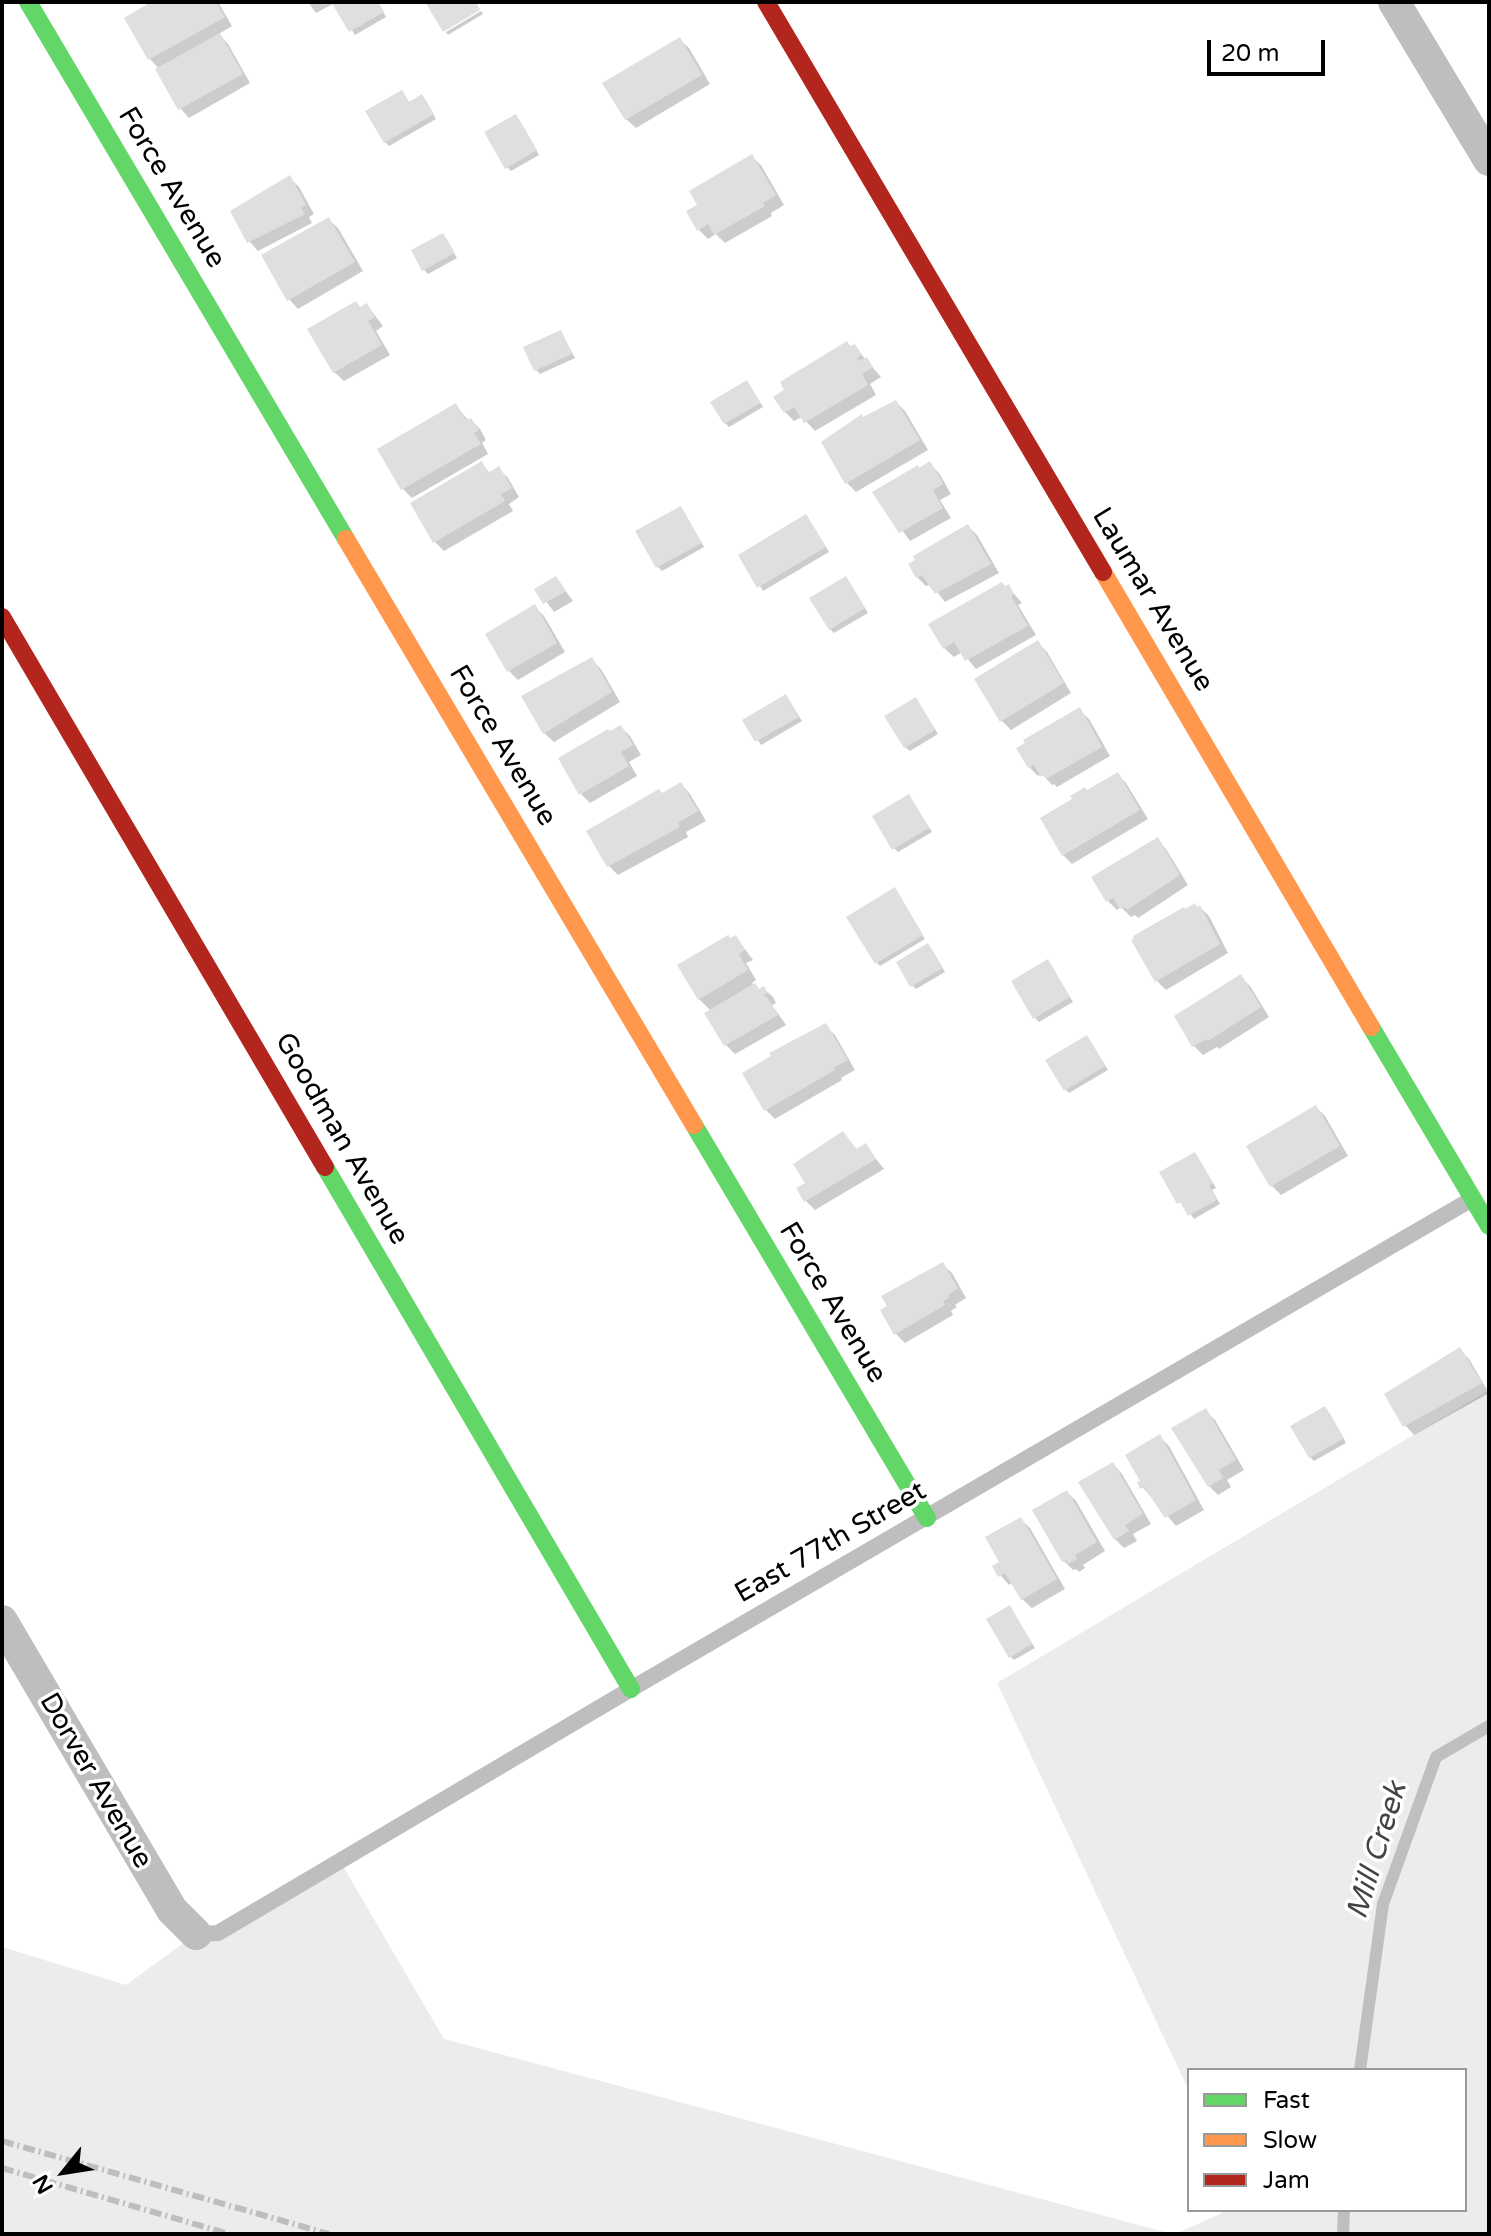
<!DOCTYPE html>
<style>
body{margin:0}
#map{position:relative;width:1491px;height:2236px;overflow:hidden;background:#fff;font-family:"Varela Round",sans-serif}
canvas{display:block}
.frame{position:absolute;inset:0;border:4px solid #000;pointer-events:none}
.legend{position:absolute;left:1187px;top:2068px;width:280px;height:144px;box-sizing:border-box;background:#fff;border:2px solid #999;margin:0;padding:10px 14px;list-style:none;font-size:24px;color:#000}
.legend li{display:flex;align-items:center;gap:16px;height:40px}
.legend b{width:40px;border:2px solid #999}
.north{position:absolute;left:24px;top:2132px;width:80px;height:80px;-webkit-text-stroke:6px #fff;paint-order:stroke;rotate:240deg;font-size:22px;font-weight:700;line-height:32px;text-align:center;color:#000}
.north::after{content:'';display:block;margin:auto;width:28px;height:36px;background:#000;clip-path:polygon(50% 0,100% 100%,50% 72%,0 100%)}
.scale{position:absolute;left:1207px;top:40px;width:118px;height:36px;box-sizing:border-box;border:4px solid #000;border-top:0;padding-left:10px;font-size:24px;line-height:28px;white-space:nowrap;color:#000;-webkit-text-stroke:6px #fff;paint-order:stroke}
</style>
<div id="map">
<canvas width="1491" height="2236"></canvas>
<div class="frame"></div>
<ul class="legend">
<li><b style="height:10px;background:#63d668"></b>Fast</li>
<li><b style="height:10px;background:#ff974d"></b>Slow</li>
<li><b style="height:10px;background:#b3261e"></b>Jam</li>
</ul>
<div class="north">N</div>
<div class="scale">20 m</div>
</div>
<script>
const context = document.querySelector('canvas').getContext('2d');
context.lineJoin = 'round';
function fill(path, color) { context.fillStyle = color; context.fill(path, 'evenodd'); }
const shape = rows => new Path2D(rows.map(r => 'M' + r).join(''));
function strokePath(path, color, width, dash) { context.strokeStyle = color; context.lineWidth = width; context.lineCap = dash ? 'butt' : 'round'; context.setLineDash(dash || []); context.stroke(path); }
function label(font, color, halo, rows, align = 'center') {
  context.font = font + ' "Varela Round",sans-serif'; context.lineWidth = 7; context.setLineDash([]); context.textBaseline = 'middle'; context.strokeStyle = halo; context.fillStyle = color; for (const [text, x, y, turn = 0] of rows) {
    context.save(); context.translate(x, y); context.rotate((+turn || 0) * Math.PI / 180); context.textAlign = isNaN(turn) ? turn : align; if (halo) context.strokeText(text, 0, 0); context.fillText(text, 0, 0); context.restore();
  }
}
fill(shape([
 [1489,1390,1489,2234,1175,2234,1229,2210,1465,2210,1465,2070,1189,2070,1189,2091,997,1683],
 [340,1861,444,2039,1172,2234,2,2234,2,1947,126,1985,196,1934,218,1933]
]), '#ececec');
fill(shape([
 [155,2,218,2,232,26,219,34,228,44,250,83,189,118,180,108,159,69,150,59,126,18],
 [308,2,378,2,386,17,355,35,335,3,316,13],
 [481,11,483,14,448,35,446,32],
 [679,39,689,48,710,84,636,128,626,119],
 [402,92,410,103,426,101,436,119,389,146,385,142],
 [520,121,539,155,511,171,507,167],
 [751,156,761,165,784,205,771,213,772,216,725,243,716,234,708,239,698,229,700,205],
 [290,178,299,187,314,214,309,217,312,223,258,251,249,241],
 [328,219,338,228,363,271,298,309,289,299],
 [443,235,457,258,428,274,424,270],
 [367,305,383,326,376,331,390,355,344,381,334,372,310,330],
 [561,332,575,358,540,374,536,370],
 [854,346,881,377,870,384,876,395,815,431,802,417,794,421,785,412],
 [750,386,763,407,729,427,725,423],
 [896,402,905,411,928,450,856,492,847,483,864,419],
 [456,406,469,421,471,420,480,429,486,440,482,443,488,454,412,498,403,489,380,450],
 [481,464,491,474,499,469,508,478,519,497,509,504,513,511,444,551,435,542,413,504],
 [930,464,939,473,951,494,940,500,951,518,910,541,874,492],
 [681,508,704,547,662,571,658,567],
 [810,521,829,552,763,591,741,555],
 [968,526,977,535,999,573,945,602,931,584,926,586,917,577],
 [556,578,573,601,554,612,537,589],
 [850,583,868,613,834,633,830,629],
 [1008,587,1022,603,1018,605,1036,635,976,669,962,652,954,657,944,648],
 [535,607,544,616,565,652,518,680,509,671],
 [1038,643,1047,652,1071,693,1011,730,1002,721],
 [592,660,601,669,620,702,554,742,544,733],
 [789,700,802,721,761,745,745,720],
 [919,703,938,734,910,751,905,747],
 [1079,710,1089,719,1110,756,1057,787,1054,784,1052,785,1042,774,1038,776,1029,767],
 [621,727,630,736,641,755,629,762,637,776,590,803,581,794,610,734],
 [1117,774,1126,783,1148,819,1072,864,1063,855,1087,792],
 [681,784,690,794,706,821,686,832,688,837,618,875,609,866,589,832],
 [909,796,932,832,898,852,894,848],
 [1157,840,1166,849,1188,885,1138,918,1135,915,1131,917,1121,907,1117,910,1108,901,1094,878],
 [898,894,925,939,880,966,876,962],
 [1200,907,1209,916,1228,953,1166,990,1157,981,1133,941],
 [736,937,753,960,746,963,756,980,752,983,759,990,763,988,773,997,776,1003,772,1005,786,1025,735,1054,726,1045,707,1013,711,1011,699,999,679,966],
 [932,950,945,972,916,989,912,985],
 [1051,966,1073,1002,1039,1022,1035,1018],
 [1241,977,1250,986,1269,1017,1219,1049,1217,1047,1203,1055,1194,1046,1176,1017],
 [826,1026,835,1035,855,1070,841,1078,842,1080,775,1119,766,1110],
 [1091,1042,1108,1070,1069,1093,1065,1089],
 [1316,1107,1325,1116,1348,1156,1281,1195,1272,1186],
 [843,1133,858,1151,866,1146,884,1169,815,1210,806,1201,808,1184,802,1158],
 [1198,1158,1216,1188,1212,1190,1220,1204,1194,1219,1184,1205,1179,1202],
 [942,1264,952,1273,966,1298,955,1305,957,1307,951,1311,953,1315,905,1343,896,1334,882,1311],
 [1460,1350,1469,1359,1489,1393,1414,1435,1405,1425],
 [1206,1411,1215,1420,1244,1470,1227,1480,1231,1487,1218,1495,1209,1486],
 [1329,1412,1346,1443,1314,1461,1310,1457],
 [1160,1437,1169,1446,1204,1510,1176,1526,1139,1483],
 [1113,1464,1122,1474,1151,1524,1133,1534,1137,1541,1124,1548,1115,1539],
 [1067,1492,1076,1501,1105,1551,1083,1565,1085,1568,1079,1572,1076,1569,1073,1570,1064,1561],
 [1020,1519,1030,1528,1065,1589,1032,1608,1022,1599,1013,1582,1009,1585,1000,1575,1001,1563],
 [1010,1607,1035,1648,1014,1660,1010,1656]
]), '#0003');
strokePath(shape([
 [1360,2070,1383,1904,1436,1757,1489,1726],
 [1343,2234,1344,2210]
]), '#bfbfbf', 12);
fill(shape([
 [151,2,216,2,225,17,148,60,124,18],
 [331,2,378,2,384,12,349,32],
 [425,2,476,2,480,10,443,32],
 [220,33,243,74,178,110,155,69],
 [680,37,702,75,625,120,602,83],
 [402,90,409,102,422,94,434,114,384,143,365,111],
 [516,114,537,150,505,169,484,132],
 [752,154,776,195,763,203,765,206,714,235,708,224,697,231,686,211,697,205,689,191],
 [290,175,306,205,301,208,305,214,247,243,230,211],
 [329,217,355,262,287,301,261,255],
 [443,233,455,253,422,271,411,250],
 [356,301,360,307,367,303,375,317,368,321,382,345,333,373,307,329],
 [561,330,572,354,534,371,523,347],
 [847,341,850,346,855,344,862,355,857,358,859,361,867,357,873,367,862,374,868,385,804,423,794,407,784,413,773,397,784,390,780,382],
 [747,380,760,403,724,424,710,402],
 [896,400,920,440,845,484,821,442,862,414,863,417],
 [456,403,466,420,471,418,479,430,474,433,481,444,401,490,377,449],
 [482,461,488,473,499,466,512,488,501,494,505,501,433,543,410,503],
 [930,461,943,484,933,490,943,508,899,533,872,492,918,465,919,468],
 [681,506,702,543,656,568,635,531],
 [806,514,826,547,757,588,738,555],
 [968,524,991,564,935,594,922,575,916,578,908,564,915,560,913,556],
 [556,576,566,591,543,604,534,589],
 [846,576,865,608,829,630,809,598],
 [1002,582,1005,586,1009,584,1014,594,1011,596,1028,626,965,661,954,642,943,649,928,624],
 [535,604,557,643,507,672,485,634],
 [1038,640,1064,683,1000,722,974,679],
 [592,657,612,692,543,734,521,696],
 [786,694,799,717,755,742,742,720],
 [916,697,935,730,904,748,884,716],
 [1080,707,1102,747,1046,779,1044,775,1041,777,1034,765,1028,768,1016,748,1025,743,1023,740],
 [621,725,633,745,621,752,629,766,579,795,558,758,608,729,610,731],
 [1118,772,1140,810,1062,856,1040,818,1072,799,1070,796,1085,787,1087,790],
 [681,782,698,811,678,823,680,827,607,867,586,831,659,789,662,793],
 [909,794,929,828,892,850,872,816],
 [1158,837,1180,875,1127,910,1125,907,1120,909,1113,898,1106,902,1091,877],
 [895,887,923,935,875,964,846,917],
 [1195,903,1197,907,1200,905,1220,944,1155,982,1131,940,1134,938,1133,936,1184,907,1185,909],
 [728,935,730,938,736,935,745,950,739,954,748,970,698,1000,677,965],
 [928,943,943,968,910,987,896,962],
 [1048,959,1070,997,1033,1019,1011,981],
 [1241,974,1261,1007,1208,1041,1207,1039,1192,1047,1174,1016],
 [755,983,759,989,764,986,768,993,763,996,767,997,778,1015,724,1046,704,1013],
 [826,1023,848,1060,833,1068,835,1070,764,1111,742,1073,771,1056,769,1053],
 [1087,1035,1105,1066,1064,1091,1045,1060],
 [1316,1105,1340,1146,1270,1187,1246,1146],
 [843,1131,856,1149,866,1143,876,1159,804,1202,796,1188,805,1183,793,1164],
 [1195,1152,1213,1183,1209,1186,1217,1200,1188,1216,1180,1202,1177,1204,1159,1172],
 [943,1262,958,1288,948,1295,949,1298,943,1301,945,1305,894,1335,880,1310,887,1306,881,1296],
 [1460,1347,1482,1383,1403,1427,1384,1394],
 [1325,1406,1344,1438,1309,1458,1290,1426],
 [1206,1408,1236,1460,1219,1470,1223,1478,1208,1487,1171,1428],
 [1160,1434,1196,1500,1165,1518,1144,1487,1140,1489,1137,1482,1140,1481,1125,1455],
 [1113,1462,1143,1514,1125,1525,1129,1531,1114,1540,1078,1482],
 [1067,1490,1097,1542,1075,1555,1077,1559,1068,1564,1066,1560,1062,1562,1032,1510],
 [1021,1517,1057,1579,1021,1600,1005,1573,998,1577,992,1566,999,1562,985,1537],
 [1010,1605,1032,1644,1009,1658,986,1619]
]), '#dfdfdf');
strokePath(shape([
 [196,1934,218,1933,631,1689,1472,1199]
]), '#bebebe', 16);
strokePath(shape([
 [1394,2,1489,160],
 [2,1621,172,1910,196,1934]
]), '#bebebe', 32);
strokePath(shape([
 [28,2,346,539],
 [1371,1027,1489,1226],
 [694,1125,927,1518],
 [325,1167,631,1689]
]), '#63d668', 18);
strokePath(shape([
 [346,539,694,1125],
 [1103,572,1371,1027]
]), '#ff974d', 18);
strokePath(shape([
 [766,2,1103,572],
 [2,617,325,1167]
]), '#b3261e', 18);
strokePath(shape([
 [2,2141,329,2234],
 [2,2168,229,2234]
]), '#bebebe', 6, [12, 4, 2, 4]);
label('28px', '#000', '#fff', [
 ["Force Avenue",171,188,59],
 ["Laumar Avenue",1152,600,59],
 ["Force Avenue",502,746,59],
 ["Goodman Avenue",341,1139,60],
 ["Force Avenue",832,1303,59],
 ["East 77th Street",831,1543,-30],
 ["Dorver Avenue",95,1781,60]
]);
label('italic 30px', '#444', '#fff', [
 ["Mill Creek",1378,1851,-73]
]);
</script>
